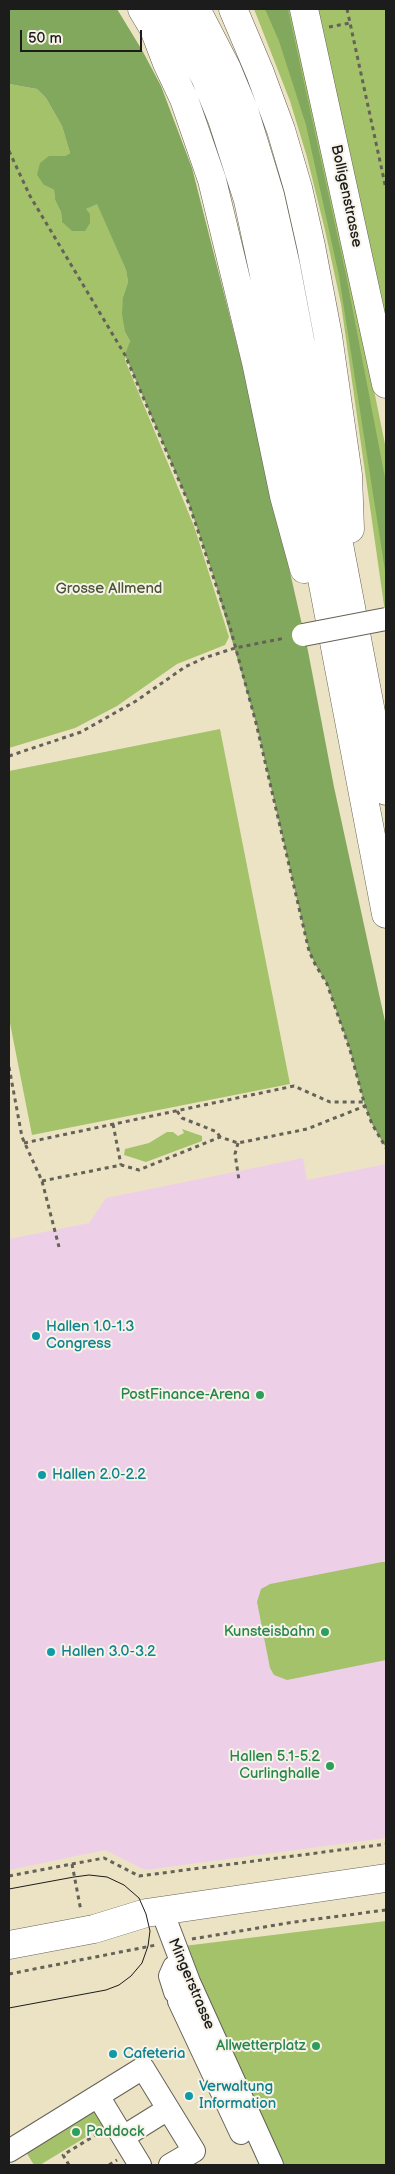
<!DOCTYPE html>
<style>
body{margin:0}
#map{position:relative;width:395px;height:2174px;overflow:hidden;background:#ece3c4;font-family:"Balsamiq Sans",sans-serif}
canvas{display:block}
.frame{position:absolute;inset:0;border:10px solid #1c1c1c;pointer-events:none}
.scale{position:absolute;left:20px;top:30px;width:122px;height:22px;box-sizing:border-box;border:2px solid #1c1c1c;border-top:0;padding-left:6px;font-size:15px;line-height:18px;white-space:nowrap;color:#1c1c1c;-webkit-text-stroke:4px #f7f3e8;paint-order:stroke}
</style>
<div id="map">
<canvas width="395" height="2174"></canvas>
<div class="frame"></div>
<div class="scale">50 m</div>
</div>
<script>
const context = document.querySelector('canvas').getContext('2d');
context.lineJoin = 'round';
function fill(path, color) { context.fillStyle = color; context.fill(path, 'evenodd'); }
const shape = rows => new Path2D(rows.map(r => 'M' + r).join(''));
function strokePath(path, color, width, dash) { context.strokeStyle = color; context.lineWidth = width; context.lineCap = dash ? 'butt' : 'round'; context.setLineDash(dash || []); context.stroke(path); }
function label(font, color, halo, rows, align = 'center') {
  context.font = font + ' "Balsamiq Sans",sans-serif'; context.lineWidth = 4; context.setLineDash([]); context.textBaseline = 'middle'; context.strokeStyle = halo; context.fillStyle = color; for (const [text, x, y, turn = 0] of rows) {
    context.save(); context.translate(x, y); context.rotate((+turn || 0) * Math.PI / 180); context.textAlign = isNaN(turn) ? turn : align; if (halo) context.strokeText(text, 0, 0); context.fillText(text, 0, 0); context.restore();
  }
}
fill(shape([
 [303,1158,307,1180,386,1164,386,1838,145,1870,105,1850,9,1870,9,1239,89,1223,106,1198]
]), '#edd0e8');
fill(shape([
 [254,9,296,9,386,449,386,619,341,304,325,230,307,157,290,101],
 [315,9,386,9,386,349],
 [9,84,37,89,46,98,62,126,70,153,65,156,44,185,54,190,55,200,61,212,62,222,97,203,126,270,128,282,123,297,125,332,130,341,125,360,194,526,229,637,225,645,177,664,117,706,75,728,9,748],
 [220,729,290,1084,32,1135,9,1018,9,771],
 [182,1129,202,1136,202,1141,146,1162,124,1155,125,1149,149,1143,167,1132,173,1132,178,1136,184,1133],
 [382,1562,386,1562,386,1660,287,1680,274,1675,270,1668,257,1602,261,1589,270,1584],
 [386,1921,386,2165,273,2165,176,1947],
 [94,2109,104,2126,40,2165,34,2165,26,2152]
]), '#a3c26a');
fill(shape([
 [9,9,117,9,142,50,161,86,192,168,246,380,308,651,334,787,386,1026,386,1148,372,1124,365,1106,350,1050,327,984,315,964,309,951,256,723,213,575,189,504,125,355,130,341,125,332,122,314,123,297,128,282,126,270,97,204,86,209,90,214,90,223,85,231,72,231,62,222,61,212,55,200,54,190,44,185,37,175,40,163,49,156,65,156,70,153,62,126,46,98,37,89,9,84],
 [265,9,288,9,346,275,386,483,386,577,339,276,306,125,279,41]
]), '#82a85e');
const minor = shape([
 [162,1911,189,1982,272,2165],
 [175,1992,170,1976,174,1967,181,1963],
 [179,2001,241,2133],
 [98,2096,140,2165],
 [123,2137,168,2109],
 [9,2151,143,2068,194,2151,170,2165]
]);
const major = shape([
 [304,9,386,384],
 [9,1945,94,1929,146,1913,386,1878]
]);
const highway = shape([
 [142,9,154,29,167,63,184,99,212,180,256,362,284,496,304,569],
 [169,9,206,79,222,119,248,200,263,270,386,914],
 [196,9,227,69,244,110,270,195,286,266,386,791],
 [233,9,260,73,281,130,298,188,311,246,328,336,348,475,350,529]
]);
strokePath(minor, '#656257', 24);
strokePath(major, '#656257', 29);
strokePath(highway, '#656257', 29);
strokePath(shape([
 [347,9,386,189],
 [329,27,350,23],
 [9,151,30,196,125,355,189,504,230,627,256,723,309,951,315,964,327,984,350,1050,365,1106,372,1124,386,1148],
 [9,756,81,732,136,701,185,667,204,658,235,648,285,638],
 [9,1067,22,1137,42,1181,59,1247],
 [177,1111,182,1118,217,1132,220,1137],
 [113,1124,121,1165],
 [24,1143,294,1086,330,1102,364,1102],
 [238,1143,235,1154,239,1180],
 [42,1181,121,1165,139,1170,220,1137,238,1143,307,1129,365,1106],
 [72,1864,81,1911],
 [9,1876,104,1858,139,1876,386,1844],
 [192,1939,294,1922,386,1910],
 [9,1974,156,1945],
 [69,2165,63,2155,99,2133],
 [109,2165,117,2160]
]), '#656257', 3, [4, 4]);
strokePath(minor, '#fff', 22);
strokePath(major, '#fff', 28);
strokePath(highway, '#fff', 28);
strokePath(shape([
 [9,1889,74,1877,89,1875,107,1877,124,1885,139,1898,146,1914,150,1931,148,1946,142,1963,131,1976,119,1985,106,1990,9,2008]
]), '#1c1c1c', 1);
const minorBridge = shape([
 [303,635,386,619]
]);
strokePath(minorBridge, '#656257', 24, []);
strokePath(minorBridge, '#fff', 22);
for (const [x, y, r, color] of [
 [36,1336,5,"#0f9aa8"],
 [260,1395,5,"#2e9e5b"],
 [42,1475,5,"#0f9aa8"],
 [325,1632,5,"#2e9e5b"],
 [51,1652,5,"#0f9aa8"],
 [330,1766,5,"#2e9e5b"],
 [316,2046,5,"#2e9e5b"],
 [113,2054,5,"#0f9aa8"],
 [189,2096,5,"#0f9aa8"],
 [76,2132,5,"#2e9e5b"]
]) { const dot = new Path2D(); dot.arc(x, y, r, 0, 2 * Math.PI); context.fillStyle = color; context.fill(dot); strokePath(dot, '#f7f3e8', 2); }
label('15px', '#1c1c1c', '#f7f3e8', [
 ["Bolligenstrasse",346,196,78],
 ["Mingerstrasse",191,1984,67]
]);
label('15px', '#4b5637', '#f7f3e8', [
 ["Grosse Allmend",109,589]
]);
label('15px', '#0d838f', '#f7f3e8', [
 ["Hallen 1.0-1.3",46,1327],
 ["Congress",46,1344],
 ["Hallen 2.0-2.2",52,1475],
 ["Hallen 3.0-3.2",61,1652],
 ["Cafeteria",123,2054],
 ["Verwaltung",199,2087],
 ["Information",199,2104]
], 'left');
label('15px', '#27864d', '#f7f3e8', [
 ["PostFinance-Arena",250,1395],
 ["Kunsteisbahn",315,1632],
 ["Hallen 5.1-5.2",320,1757],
 ["Curlinghalle",320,1774],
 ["Allwetterplatz",306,2046],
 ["Paddock",86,2132,"left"]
], 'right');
</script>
